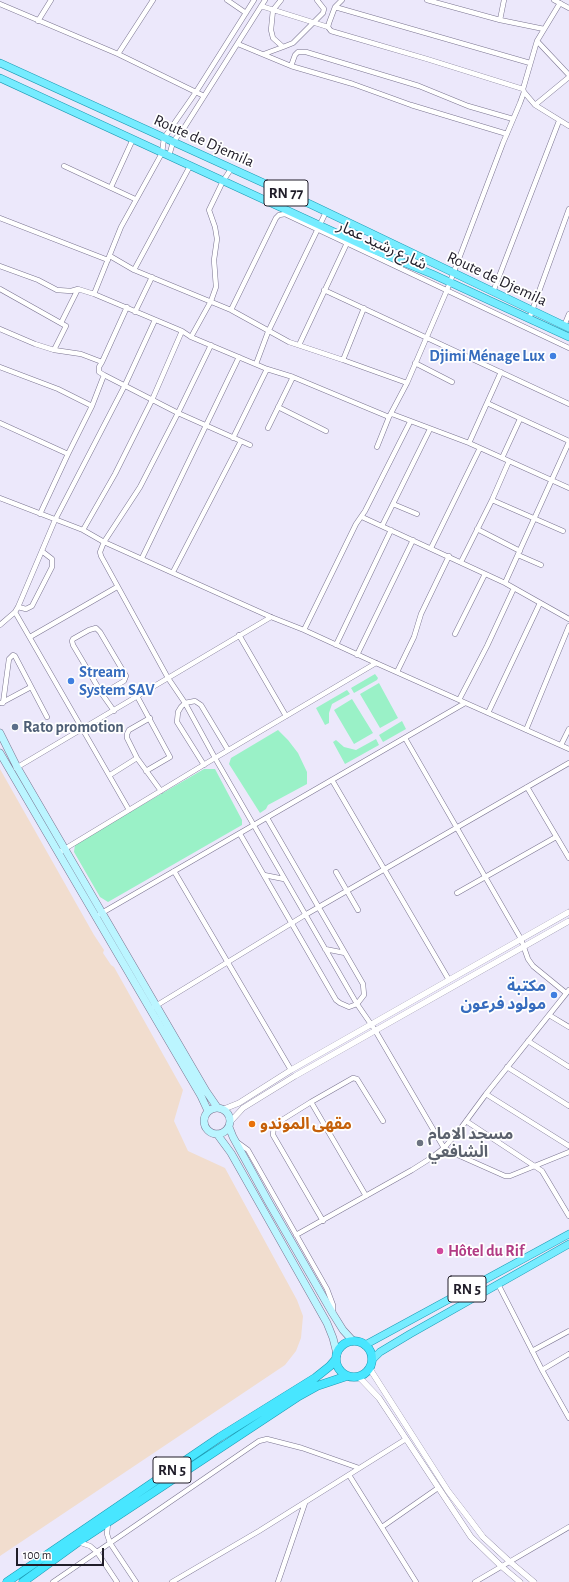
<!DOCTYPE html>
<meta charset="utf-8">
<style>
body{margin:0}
#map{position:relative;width:569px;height:1582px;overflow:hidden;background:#ece8fb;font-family:"Alegreya Sans",sans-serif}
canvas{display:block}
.scale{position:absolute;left:16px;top:1548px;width:88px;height:18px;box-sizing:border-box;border:2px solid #201d29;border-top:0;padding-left:5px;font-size:12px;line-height:14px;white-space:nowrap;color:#201d29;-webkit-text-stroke:3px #fff;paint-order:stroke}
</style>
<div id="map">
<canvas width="569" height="1582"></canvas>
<div class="scale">100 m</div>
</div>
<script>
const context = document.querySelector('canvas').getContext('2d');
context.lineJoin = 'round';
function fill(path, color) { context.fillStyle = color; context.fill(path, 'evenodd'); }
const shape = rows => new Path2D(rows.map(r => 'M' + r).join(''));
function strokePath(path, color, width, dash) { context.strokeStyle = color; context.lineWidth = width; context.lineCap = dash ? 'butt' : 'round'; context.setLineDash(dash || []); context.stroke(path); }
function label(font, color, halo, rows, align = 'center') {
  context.font = font + ' "Alegreya Sans","Noto Sans Arabic",sans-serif'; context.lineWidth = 3.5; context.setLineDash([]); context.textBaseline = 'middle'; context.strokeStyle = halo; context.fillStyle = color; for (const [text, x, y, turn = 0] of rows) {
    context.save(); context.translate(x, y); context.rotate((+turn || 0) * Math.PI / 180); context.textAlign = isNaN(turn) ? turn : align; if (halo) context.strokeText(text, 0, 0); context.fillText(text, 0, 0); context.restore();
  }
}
fill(shape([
 [0,769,94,935,104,950,103,953,111,965,114,967,183,1090,174,1121,188,1151,225,1168,297,1300,303,1316,301,1338,296,1351,285,1365,0,1556]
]), '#f1ddce');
fill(shape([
 [375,674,378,678,377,680,354,693,351,688],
 [379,683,398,718,380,728,360,694],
 [347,690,350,694,332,704,329,713,329,723,325,725,316,708],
 [352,699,373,733,354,744,334,710],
 [402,721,406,729,383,742,379,735],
 [278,730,288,740,298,753,307,772,307,784,268,805,266,809,260,813,229,764,231,758],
 [376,739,379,745,345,764,333,742,336,740,344,747,356,750],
 [204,769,215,769,242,820,242,825,108,902,100,897,74,852,75,844]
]), '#9af1c7');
const minor = shape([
 [227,0,246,13],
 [427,0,500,20,544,29],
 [554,0,569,8],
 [0,4,118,54,204,96],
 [261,6,328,27],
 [335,7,342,0],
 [500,20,504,0],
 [38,21,51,0],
 [537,41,569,75],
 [238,44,291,66,353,84,411,105,507,134],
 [283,47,293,43,323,13,324,9,317,0],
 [118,54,153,0],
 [264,54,283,47,273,38,271,30,273,10,281,0],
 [291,66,295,55,298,52,306,52,419,86,468,106,513,119],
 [523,89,427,59,331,31,328,27,329,23,335,7,530,63],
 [524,92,535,105,569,126],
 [535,105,569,77],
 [169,156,173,142,184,128,265,0],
 [64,166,135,199],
 [111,187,133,139],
 [0,218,108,260],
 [110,256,134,270,231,310,289,342,343,360],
 [0,266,38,280,57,290,71,291,78,289,94,294,182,331,191,337,267,369,293,377,389,417],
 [134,270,190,166],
 [0,289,66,326,54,350],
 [324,290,569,404],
 [493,292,559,121],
 [94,294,121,227,162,153,164,138,196,92,254,0],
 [364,308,343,360,407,383],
 [231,310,276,218,279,215,285,214,569,348],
 [135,312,152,277],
 [529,319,569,209],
 [61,323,78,289],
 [564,326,569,314],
 [0,329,35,344,54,350,81,354,102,362,127,307],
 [191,337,211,301,216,287,214,260,217,239,215,227,209,210,223,181,231,169],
 [211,345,178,413,250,445],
 [299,345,347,243],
 [102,362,99,367,99,372,104,375],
 [415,363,452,382],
 [256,364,268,332,326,212],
 [0,367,58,389,92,406,104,375,178,413,140,487,104,542,83,530,0,498],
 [487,403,569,441],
 [278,407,326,431],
 [392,414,469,443,569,488],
 [0,423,68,454,40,514],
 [268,428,293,377],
 [233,438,267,369],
 [469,443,501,372],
 [377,447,389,417,407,383,447,290,503,143,520,103,524,92,523,89,537,41,560,3],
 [68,454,92,406],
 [502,458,520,419],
 [492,500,563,531],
 [393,504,417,514],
 [362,517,505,583,569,619],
 [382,526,430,429],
 [477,529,520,551],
 [83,530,115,474,152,400,182,331],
 [431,548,480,448],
 [518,555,541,565],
 [142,558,239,357],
 [461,562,492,500,509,461],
 [173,572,241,441],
 [505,583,569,442],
 [18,607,26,609,32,606,52,567,52,559,43,552],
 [15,612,129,810],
 [0,625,15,612,18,607,55,520,125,385,155,320],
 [304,630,332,573,356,524,365,511,410,422],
 [455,634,485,574],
 [239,635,286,716],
 [30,637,117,587],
 [336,645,391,530],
 [357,655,413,540],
 [397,672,414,637,421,614,449,556],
 [102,694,124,681,126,676,100,632,96,628,89,630,73,639,72,641,73,645,102,694,114,711],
 [137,696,170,757,146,771],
 [459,700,487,646,514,588],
 [1,703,31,687],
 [3,703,9,659,13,655,15,656,47,717],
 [488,713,540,603],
 [150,718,129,730,127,734,127,738,137,758,161,791],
 [526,730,569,626],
 [405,738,521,939,528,959,533,966,566,993],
 [561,745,569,729],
 [569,749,376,663,304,630,271,617,104,542,100,552,101,556,168,678,185,703,215,758,357,1004,375,1030,444,1148,451,1152,505,1176,510,1176,569,1152],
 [204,765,177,722,178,712,181,707,185,703,195,701,201,705,228,750],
 [16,768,271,617],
 [110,775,137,758],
 [332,780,449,980],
 [527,787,569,858],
 [240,834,336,1000,340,1003,349,1007,357,1004,364,995,363,984,267,818],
 [58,853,215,758,376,663],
 [174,871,291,1070],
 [336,872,358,910],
 [264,875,284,879],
 [457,893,556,837],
 [100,914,465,703],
 [325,949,345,953],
 [154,1007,305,915,569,763],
 [549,1015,569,1027],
 [528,1041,569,1067],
 [507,1067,569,1106],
 [486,1094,569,1146],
 [311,1102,366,1196],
 [466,1121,542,1171,569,1216],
 [237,1142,248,1150,327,1289,333,1305,333,1312],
 [323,1221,273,1135,274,1125,311,1102,353,1078,357,1079,383,1121],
 [296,1235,412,1170,431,1158,444,1148,458,1132,486,1094,569,990],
 [498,1284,542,1370,569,1418],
 [532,1351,569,1331],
 [542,1370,569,1354],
 [349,1475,416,1582],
 [108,1523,107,1534,110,1543,136,1582],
 [382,1527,438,1488],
 [78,1542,90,1546,97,1552,117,1582],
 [53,1582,259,1441,267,1439,302,1448,359,1468],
 [172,1582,259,1531,406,1439],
 [278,1582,305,1503],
 [475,1582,569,1527]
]);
const tertiary = shape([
 [224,1109,239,1103,291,1070,449,980,569,912],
 [231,1121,243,1108,295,1076,569,921],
 [370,1369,448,1491,471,1521,483,1537,509,1561,534,1582],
 [359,1377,379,1398,471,1537,501,1566,520,1582]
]);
const secondary = shape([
 [0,733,17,767,206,1091,217,1107],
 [0,753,201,1096,208,1111],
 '204 1121a13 13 0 1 1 26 0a13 13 0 1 1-26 0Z',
 [229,1127,233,1137,268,1201,333,1314,343,1330,353,1341],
 [217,1134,231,1153,327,1323,333,1338,337,1354]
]);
const primary = shape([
 [0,63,312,205,569,328],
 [0,78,371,249,432,274,569,337],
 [365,1345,569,1234],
 [373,1359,380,1352,410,1334,569,1244]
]);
const trunk = shape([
 '336 1359a18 18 0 1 1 36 0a18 18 0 1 1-36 0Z',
 [7,1582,220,1437,315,1378,330,1366,336,1359],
 [23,1582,78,1542,299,1396,317,1386,347,1376]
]);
strokePath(minor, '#7a7490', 5.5);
strokePath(tertiary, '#7a7490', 6);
strokePath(secondary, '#7a7490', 8);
strokePath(primary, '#1d9bb4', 8);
strokePath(trunk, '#1d9bb4', 9);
strokePath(minor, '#fff', 4.5);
strokePath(tertiary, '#fff', 5.5);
strokePath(secondary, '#bbf5ff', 7);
strokePath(primary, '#76ecff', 7);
strokePath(trunk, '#48e6ff', 8);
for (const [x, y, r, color] of [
 [553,356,4,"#3f7fe0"],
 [71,681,4,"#3f7fe0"],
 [15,727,4,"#5c6f8a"],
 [554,995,4,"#3f7fe0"],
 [252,1124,4,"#e8710a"],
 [420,1143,4,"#6b7280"],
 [440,1251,4,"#d1479c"]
]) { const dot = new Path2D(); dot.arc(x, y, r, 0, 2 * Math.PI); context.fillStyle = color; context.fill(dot); strokePath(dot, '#fff', 1.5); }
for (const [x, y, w] of [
 [286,193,44],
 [467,1289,38],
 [172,1470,38]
]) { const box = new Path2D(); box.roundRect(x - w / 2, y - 13, w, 26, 3); context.fillStyle = '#fff'; context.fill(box); strokePath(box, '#201d29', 1); }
label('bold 15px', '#201d29', null, [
 ["RN 77",286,193],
 ["RN 5",467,1289],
 ["RN 5",172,1470]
]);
label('16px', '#201d29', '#fff', [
 ["Route de Djemila",204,141,24],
 ["شارع رشيد عمار",382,245,25],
 ["Route de Djemila",497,279,25]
]);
label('bold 16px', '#366cbe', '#fff', [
 ["Djimi Ménage Lux",545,356],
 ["Stream",79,672,"left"],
 ["System SAV",79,690,"left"],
 ["مكتبة",546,986],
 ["مولود فرعون",546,1004]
], 'right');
label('bold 16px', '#4e5e75', '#fff', [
 ["Rato promotion",23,727]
], 'left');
label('bold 16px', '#c56008', '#fff', [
 ["مقهى الموندو",260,1124]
], 'left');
label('bold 16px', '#5b616d', '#fff', [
 ["مسجد الامام",428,1134],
 ["الشافعي",428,1152]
], 'left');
label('bold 16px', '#b23c85', '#fff', [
 ["Hôtel du Rif",448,1251]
], 'left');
</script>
